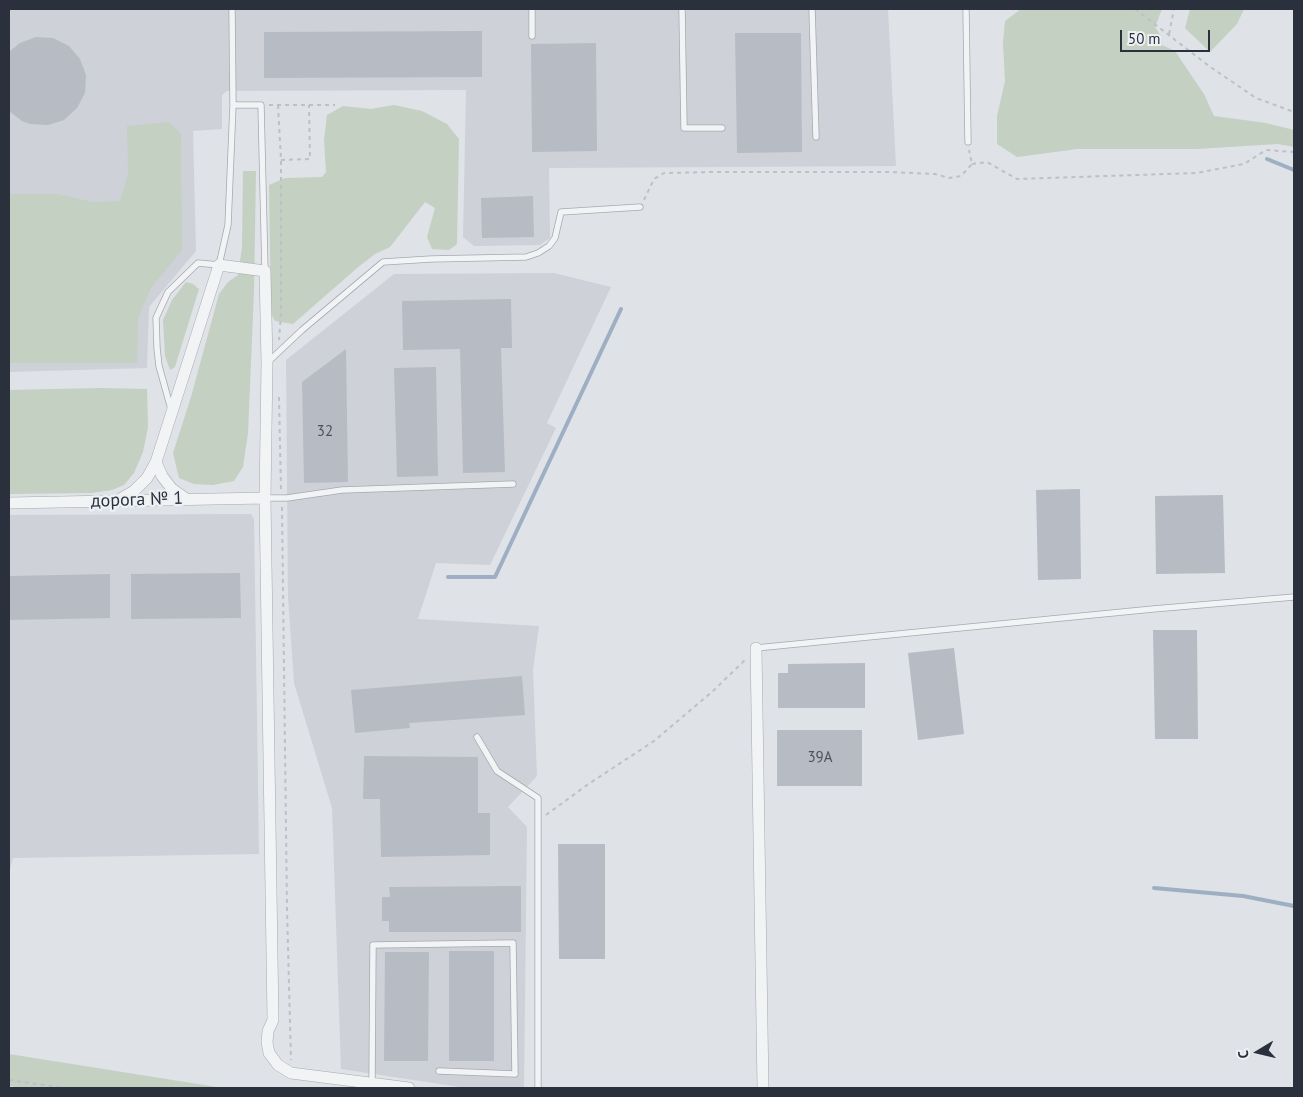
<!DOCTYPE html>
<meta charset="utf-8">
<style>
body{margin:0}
#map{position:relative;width:1303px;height:1097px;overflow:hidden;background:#dfe2e7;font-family:"PT Sans",sans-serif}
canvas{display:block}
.frame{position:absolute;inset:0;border:10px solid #2a303c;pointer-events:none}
.north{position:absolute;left:1233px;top:1027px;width:50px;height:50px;-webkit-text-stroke:4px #eef1f4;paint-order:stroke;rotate:261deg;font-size:14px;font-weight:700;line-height:20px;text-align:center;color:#2a303c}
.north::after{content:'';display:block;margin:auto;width:18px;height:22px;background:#2a303c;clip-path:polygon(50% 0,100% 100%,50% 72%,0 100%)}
.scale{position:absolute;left:1120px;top:30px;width:90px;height:22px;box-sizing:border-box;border:2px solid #2a303c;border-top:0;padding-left:6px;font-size:15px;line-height:18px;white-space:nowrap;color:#2a303c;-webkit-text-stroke:4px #eef1f4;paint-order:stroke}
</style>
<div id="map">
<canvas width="1303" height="1097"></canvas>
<div class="frame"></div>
<div class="north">С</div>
<div class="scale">50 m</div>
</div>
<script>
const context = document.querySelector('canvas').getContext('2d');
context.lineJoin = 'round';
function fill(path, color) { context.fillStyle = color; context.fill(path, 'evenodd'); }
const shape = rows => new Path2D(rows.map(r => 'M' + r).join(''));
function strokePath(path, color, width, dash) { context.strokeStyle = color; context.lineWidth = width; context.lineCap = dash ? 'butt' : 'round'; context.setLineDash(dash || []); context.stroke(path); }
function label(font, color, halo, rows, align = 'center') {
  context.font = font + ' "PT Sans",sans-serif'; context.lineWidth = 4.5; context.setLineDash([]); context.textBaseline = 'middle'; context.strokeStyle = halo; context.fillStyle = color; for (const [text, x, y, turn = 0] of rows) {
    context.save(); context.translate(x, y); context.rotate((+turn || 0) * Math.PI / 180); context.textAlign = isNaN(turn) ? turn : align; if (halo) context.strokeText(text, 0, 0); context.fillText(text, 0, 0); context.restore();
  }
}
fill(shape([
 [9,9,888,9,896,166,549,168,550,238,540,245,474,246,463,237,466,90,227,91,222,95,222,129,193,131,196,251,149,307,147,368,9,372],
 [554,273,611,287,547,423,556,428,490,565,436,563,418,619,539,626,533,670,537,776,508,807,527,827,524,1088,466,1088,341,1069,332,808,294,683,288,597,286,360,394,274],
 [251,514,254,519,259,854,13,858,9,873,9,515]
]), '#ced1d8');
fill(shape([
 [1021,9,1162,9,1155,27,1161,36,1162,45,1175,51,1183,63,1204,94,1214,116,1266,123,1294,130,1294,147,1278,144,1196,149,1077,149,1017,157,997,144,997,116,1005,81,1003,42,1005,21],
 [1190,9,1244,9,1237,24,1210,52,1185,28],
 [394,105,422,111,447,124,459,139,457,244,449,250,432,249,427,237,435,208,425,202,390,247,375,254,357,268,293,324,275,321,271,314,269,185,285,178,322,177,326,172,324,140,327,115,343,106,371,109],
 [169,122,181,134,182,250,151,288,138,318,137,363,9,363,9,194,57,194,93,202,120,201,128,174,127,126],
 [243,171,256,171,254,291,248,433,243,467,234,481,213,485,194,484,179,478,173,453,191,397,219,294,228,282,238,275,242,247],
 [186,282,193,284,199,289,175,367,170,370,165,356,163,320,172,300],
 [101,388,147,389,148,427,143,452,134,473,124,485,112,490,92,493,9,494,9,390],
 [9,1054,223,1088,23,1088,9,1086]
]), '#c4d0c1');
strokePath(shape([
 [1267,159,1294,170],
 [448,577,495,577,621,309],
 [1154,888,1243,896,1294,906]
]), '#9eaec3', 4);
fill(shape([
 [482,31,482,77,264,78,264,32],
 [735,33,801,33,802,152,737,153],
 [36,37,53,38,69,46,80,59,86,75,85,93,77,108,64,120,48,125,30,124,22,121,9,111,9,52,20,43],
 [596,43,597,151,532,152,531,44],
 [533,196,534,237,482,238,481,198],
 [511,299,512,348,501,348,505,472,463,473,460,349,403,350,402,301],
 [346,349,348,482,304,483,302,382],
 [436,367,438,476,397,477,394,368],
 [1080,489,1081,579,1038,580,1036,490],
 [1223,495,1225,573,1156,574,1155,496],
 [240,573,241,618,131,619,131,574],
 [110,574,110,618,9,620,9,576],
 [1153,630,1197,630,1198,739,1155,739],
 [954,648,964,734,918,740,908,653],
 [865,663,865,708,778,708,778,673,788,673,788,664],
 [522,676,525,715,409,723,410,728,355,733,351,690],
 [777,730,862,730,862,786,777,786],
 [364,756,478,757,478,813,490,813,490,855,381,857,380,799,363,799],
 [558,844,605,844,605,959,559,959],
 [521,886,521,932,389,932,389,921,382,921,382,897,390,897,389,887],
 [449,951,494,951,494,1061,449,1061],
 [385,952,429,952,428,1061,384,1061]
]), '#b7bbc3');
const lane = shape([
 [232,9,233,105],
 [532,9,532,36],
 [682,9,684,128,722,128],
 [812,9,816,137],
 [966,9,968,142],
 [268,362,302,330,383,262,431,259,526,257,538,253,549,246,555,238,561,212,640,207],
 [171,409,159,366,157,348,156,318,168,292,198,263,219,265,228,225,233,105,261,105,265,271],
 [265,498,287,498,342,490,513,484],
 [756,648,1153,609,1294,597],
 [477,737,497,771,538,798,538,1088],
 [372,1082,373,945,513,943,515,1074,439,1071]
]);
const street = shape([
 [156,462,162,476,172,489,185,498],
 [117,501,134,491,147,478,156,462,219,265,265,271,267,363,265,498,273,1020,268,1031,267,1042,269,1053,278,1065,291,1073,409,1088],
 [9,503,265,498],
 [756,648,763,1088]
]);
strokePath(lane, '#a5a9b0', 7);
strokePath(street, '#a5a9b0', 12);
strokePath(shape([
 [1135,9,1209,66,1256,98,1294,112],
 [1169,34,1174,9],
 [269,105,335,105],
 [278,105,281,160,281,314,279,340],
 [281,160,310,159,309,105],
 [972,164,987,162,1017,179,1196,173,1244,164,1266,150,1294,152],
 [644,200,654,179,664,173,711,172,890,172,935,174,949,178,961,176,972,164,969,150],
 [279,397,281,490],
 [282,507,287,909,291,1060],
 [546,815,587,785,654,741,713,691,745,660],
 [9,1080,65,1088]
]), '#bdc0c5', 2, [4, 4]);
strokePath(lane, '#f1f3f5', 5.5);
strokePath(street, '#f1f3f5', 11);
label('15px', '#4d535e', null, [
 ["32",325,432],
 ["39А",820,758]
]);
label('18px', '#2a303c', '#eef1f4', [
 ["дорога № 1",137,500,-2]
]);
</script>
